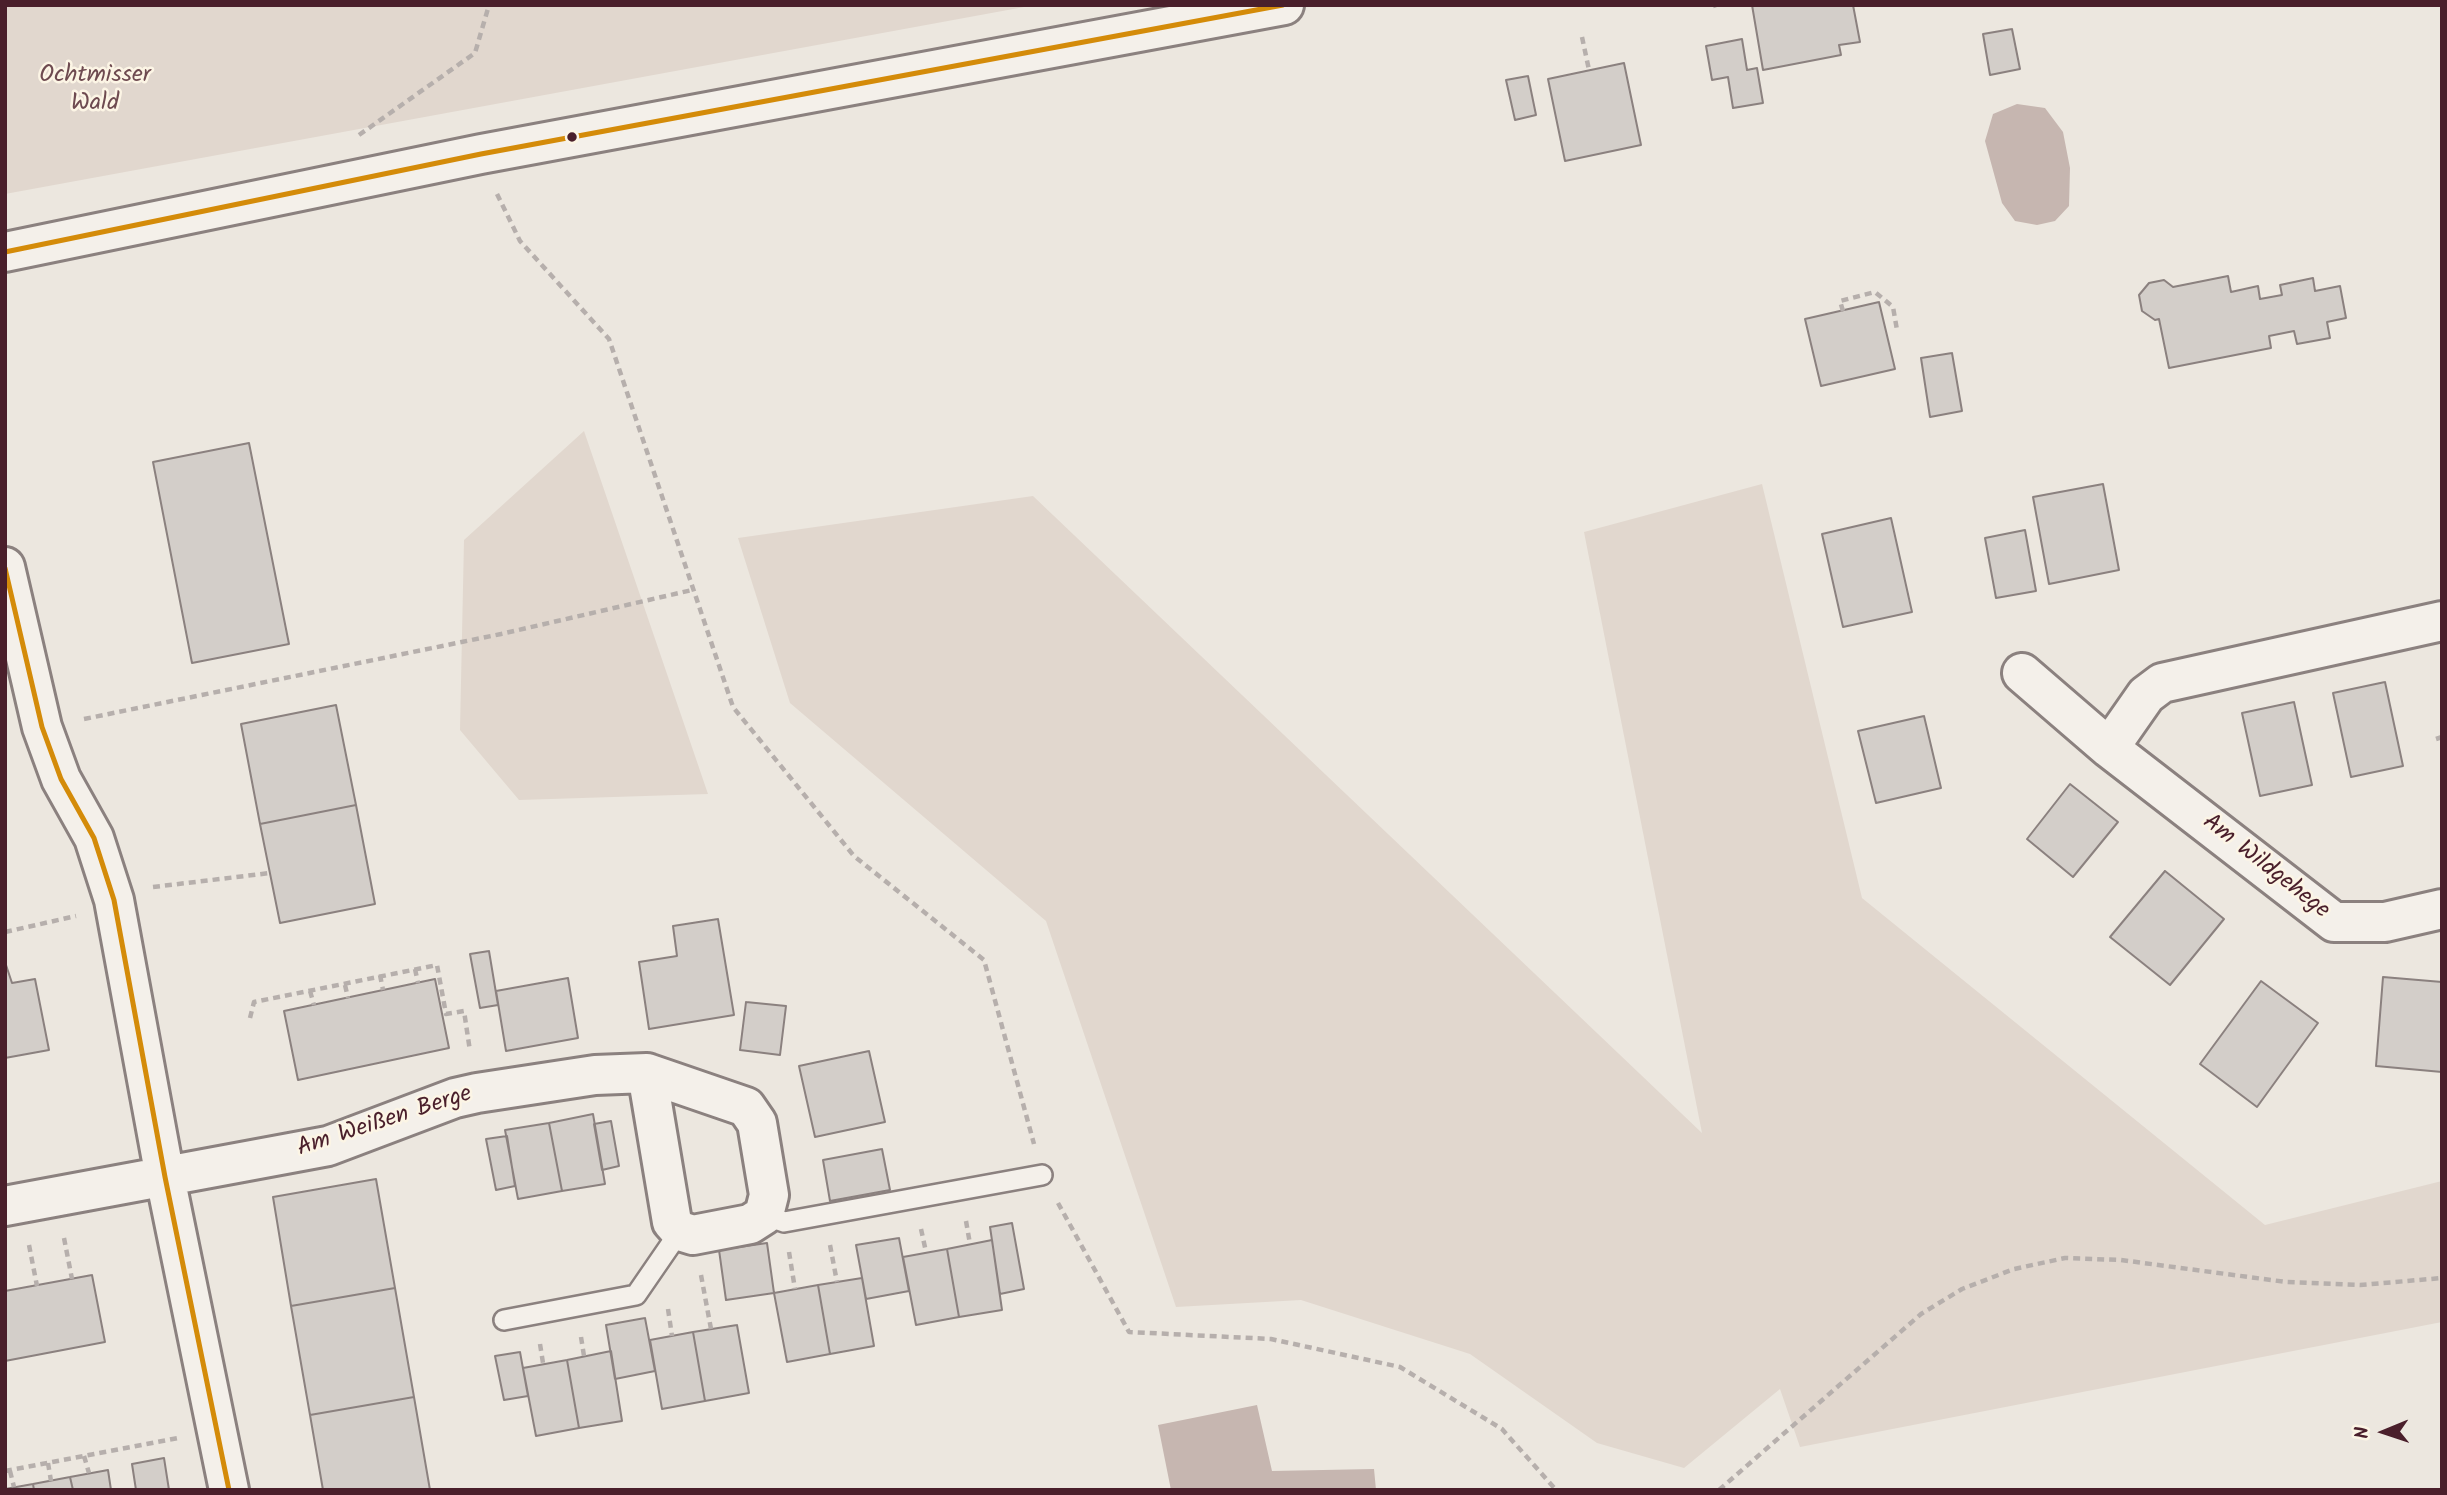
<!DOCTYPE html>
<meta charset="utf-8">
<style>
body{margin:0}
#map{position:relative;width:2447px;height:1495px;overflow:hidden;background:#ece7df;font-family:Kalam,sans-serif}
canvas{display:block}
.frame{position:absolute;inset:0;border:7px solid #4a1f2b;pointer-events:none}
.north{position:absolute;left:2349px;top:1397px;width:70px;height:70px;-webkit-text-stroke:5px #fcf5e5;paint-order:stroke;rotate:268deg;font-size:19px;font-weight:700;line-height:28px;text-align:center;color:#4a1f2b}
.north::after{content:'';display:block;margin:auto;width:24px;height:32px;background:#4a1f2b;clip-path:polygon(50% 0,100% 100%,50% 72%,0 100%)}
</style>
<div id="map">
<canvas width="2447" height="1495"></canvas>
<div class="frame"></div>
<div class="north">N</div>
</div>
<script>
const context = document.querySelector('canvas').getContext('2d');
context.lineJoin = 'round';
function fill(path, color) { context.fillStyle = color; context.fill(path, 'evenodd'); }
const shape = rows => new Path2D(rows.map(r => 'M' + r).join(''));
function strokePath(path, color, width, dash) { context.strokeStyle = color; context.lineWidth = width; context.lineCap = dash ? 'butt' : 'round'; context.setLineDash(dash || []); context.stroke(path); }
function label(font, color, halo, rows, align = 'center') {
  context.font = font + ' Kalam,sans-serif'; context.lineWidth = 5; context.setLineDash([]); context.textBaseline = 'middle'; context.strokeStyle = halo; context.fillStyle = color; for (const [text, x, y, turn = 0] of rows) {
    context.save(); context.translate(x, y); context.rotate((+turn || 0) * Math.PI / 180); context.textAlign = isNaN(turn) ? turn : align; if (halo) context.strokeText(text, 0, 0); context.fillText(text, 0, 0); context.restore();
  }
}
fill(shape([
 [5,5,1035,5,5,194],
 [584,431,708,794,519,800,460,730,464,540],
 [1762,484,1862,898,2265,1225,2442,1181,2442,1322,1800,1447,1780,1389,1684,1468,1597,1443,1470,1354,1301,1300,1176,1307,1046,921,790,703,738,538,1033,496,1702,1133,1584,532]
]), '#e1d7ce');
fill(shape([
 [2017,104,2045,108,2063,132,2070,168,2069,206,2055,221,2037,225,2015,221,2002,203,1985,141,1993,114],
 [1257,1405,1272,1471,1374,1469,1376,1490,1171,1490,1158,1425]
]), '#c6b6b0');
const building = shape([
 [1752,5,1853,5,1860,42,1839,45,1841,55,1763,70,1752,5],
 [2012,29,2020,69,1990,75,1983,34,2012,29],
 [1742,39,1747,70,1757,68,1763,103,1733,108,1728,77,1712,80,1706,46,1742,39],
 [1624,63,1641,145,1565,161,1548,79,1624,63],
 [1528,76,1536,115,1515,120,1506,80,1528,76],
 [2228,276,2231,292,2258,286,2260,299,2282,295,2280,285,2313,278,2315,291,2340,286,2346,318,2327,322,2330,338,2297,344,2294,331,2269,336,2271,348,2169,368,2159,319,2155,320,2142,311,2139,295,2149,283,2164,280,2173,287,2228,276],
 [1879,302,1895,369,1821,386,1805,319,1879,302],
 [1952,353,1962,411,1930,417,1921,358,1952,353],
 [249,443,289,644,192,663,153,462,249,443],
 [2103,484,2119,570,2049,584,2033,497,2103,484],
 [1891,518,1912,612,1843,627,1822,534,1891,518],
 [2025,530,2036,591,1996,598,1985,538,2025,530],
 [2385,682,2403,766,2351,777,2333,693,2385,682],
 [2294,702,2312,785,2260,796,2242,713,2294,702],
 [336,705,356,805,260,824,241,724,336,705],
 [1924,716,1941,788,1876,803,1858,731,1924,716],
 [2070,784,2118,822,2073,877,2027,839,2070,784],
 [356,805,375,904,280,923,260,824,356,805],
 [2165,871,2224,919,2170,985,2110,937,2165,871],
 [718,919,734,1015,649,1029,639,962,677,956,673,926,718,919],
 [489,951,498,1005,480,1008,470,954,489,951],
 [5,962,12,983,35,979,49,1050,5,1058,5,962],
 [2383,977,2442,982,2442,1072,2376,1066,2383,977],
 [568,978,578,1038,506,1051,496,991,568,978],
 [435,979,449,1048,298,1080,284,1011,435,979],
 [2261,981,2318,1023,2257,1107,2200,1064,2261,981],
 [746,1002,786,1006,780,1055,740,1050,746,1002],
 [869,1051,885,1122,815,1137,799,1066,869,1051],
 [593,1114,605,1184,562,1191,549,1123,593,1114],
 [611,1121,619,1166,602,1170,594,1124,611,1121],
 [549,1123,562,1191,518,1199,505,1130,549,1123],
 [507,1136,515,1186,496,1190,486,1139,507,1136],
 [882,1149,890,1190,830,1201,823,1160,882,1149],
 [376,1179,395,1288,291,1306,273,1197,376,1179],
 [1012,1223,1024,1289,1000,1294,990,1227,1012,1223],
 [899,1238,909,1291,866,1299,856,1245,899,1238],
 [992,1240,1002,1310,959,1317,947,1249,992,1240],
 [767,1243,774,1293,726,1300,719,1250,767,1243],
 [947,1249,959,1317,916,1325,903,1257,947,1249],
 [92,1275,105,1342,5,1361,5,1291,92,1275],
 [862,1278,874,1346,830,1354,818,1285,862,1278],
 [818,1285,830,1354,787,1362,774,1293,818,1285],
 [395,1288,414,1397,310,1415,291,1306,395,1288],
 [645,1318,655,1371,615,1379,606,1325,645,1318],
 [737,1325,749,1393,705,1401,693,1332,737,1325],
 [693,1332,705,1401,662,1409,650,1340,693,1332],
 [611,1351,622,1421,579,1428,567,1360,611,1351],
 [520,1352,528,1396,504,1400,495,1356,520,1352],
 [567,1360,579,1428,536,1436,523,1368,567,1360],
 [414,1397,430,1490,323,1490,310,1415,414,1397],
 [164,1458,169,1490,136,1490,132,1464,164,1458],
 [108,1470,111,1490,73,1490,70,1477,108,1470],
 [70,1477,73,1490,34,1490,33,1484,70,1477],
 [33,1484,34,1490,5,1490,5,1489,33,1484]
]);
fill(building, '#d3cec9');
strokePath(building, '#8b817f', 2);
const service = shape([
 [764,1215,784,1222,1042,1175],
 [504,1320,636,1295,680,1231]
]);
const minor = shape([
 [5,252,481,154,1284,5],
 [5,567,42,727,61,779,94,838,114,900,165,1177,229,1490],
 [2442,621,2162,683,2146,695,2109,748,2334,922,2385,922,2442,909],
 [2022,673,2109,748],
 [5,1206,328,1146,455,1098,477,1093,595,1075,647,1073,746,1107,757,1123,769,1195,764,1215,750,1224,693,1235,680,1231,672,1222,647,1073]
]);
strokePath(service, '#8b817f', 24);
strokePath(minor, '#8b817f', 44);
strokePath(shape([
 [1713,6,1716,5],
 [1582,37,1589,70],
 [359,135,475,53,489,5],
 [497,194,520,241,609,339,733,707,854,856,984,960,1034,1144],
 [1843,311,1840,301,1875,292,1893,307,1897,330],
 [84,719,501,634,692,590],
 [2436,739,2442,737],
 [153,887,270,873],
 [5,932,76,916],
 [415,969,418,983],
 [380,975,383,990],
 [345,985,348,998],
 [310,991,314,1005],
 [250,1018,254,1002,437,965,446,1014,464,1011,470,1051],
 [1058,1203,1129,1332,1271,1339,1400,1367,1502,1429,1556,1490],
 [966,1221,970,1244],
 [921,1229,926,1252],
 [64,1238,72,1279],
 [29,1245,37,1286],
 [830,1245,837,1282],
 [789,1252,795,1289],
 [701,1275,711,1329],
 [668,1309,672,1336],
 [581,1337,584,1356],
 [540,1344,543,1363],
 [84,1456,89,1473],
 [48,1463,51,1481],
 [5,1471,178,1438],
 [10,1471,14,1487],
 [1719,1490,1921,1314,1962,1289,2014,1269,2065,1258,2121,1260,2286,1282,2360,1285,2442,1278]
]), '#b6afac', 4.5, [7, 5]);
strokePath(service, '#f4f0ea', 19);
strokePath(minor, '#f4f0ea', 38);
strokePath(shape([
 [5,252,481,154,1283,5],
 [5,568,42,727,61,779,94,838,114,900,165,1177,229,1490]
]), '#d48b09', 5);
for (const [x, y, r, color] of [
 [572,137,6,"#4a1f2b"]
]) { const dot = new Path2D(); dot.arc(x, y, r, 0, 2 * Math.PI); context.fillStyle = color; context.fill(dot); strokePath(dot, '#fcf5e5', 2.5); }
label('24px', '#6e4a50', '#fcf5e5', [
 ["Ochtmisser",95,77],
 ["Wald",95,105]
]);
label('24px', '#4a1f2b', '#fcf5e5', [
 ["Am Wildgehege",2265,868,38],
 ["Am Weißen Berge",385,1123,-18]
]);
</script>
